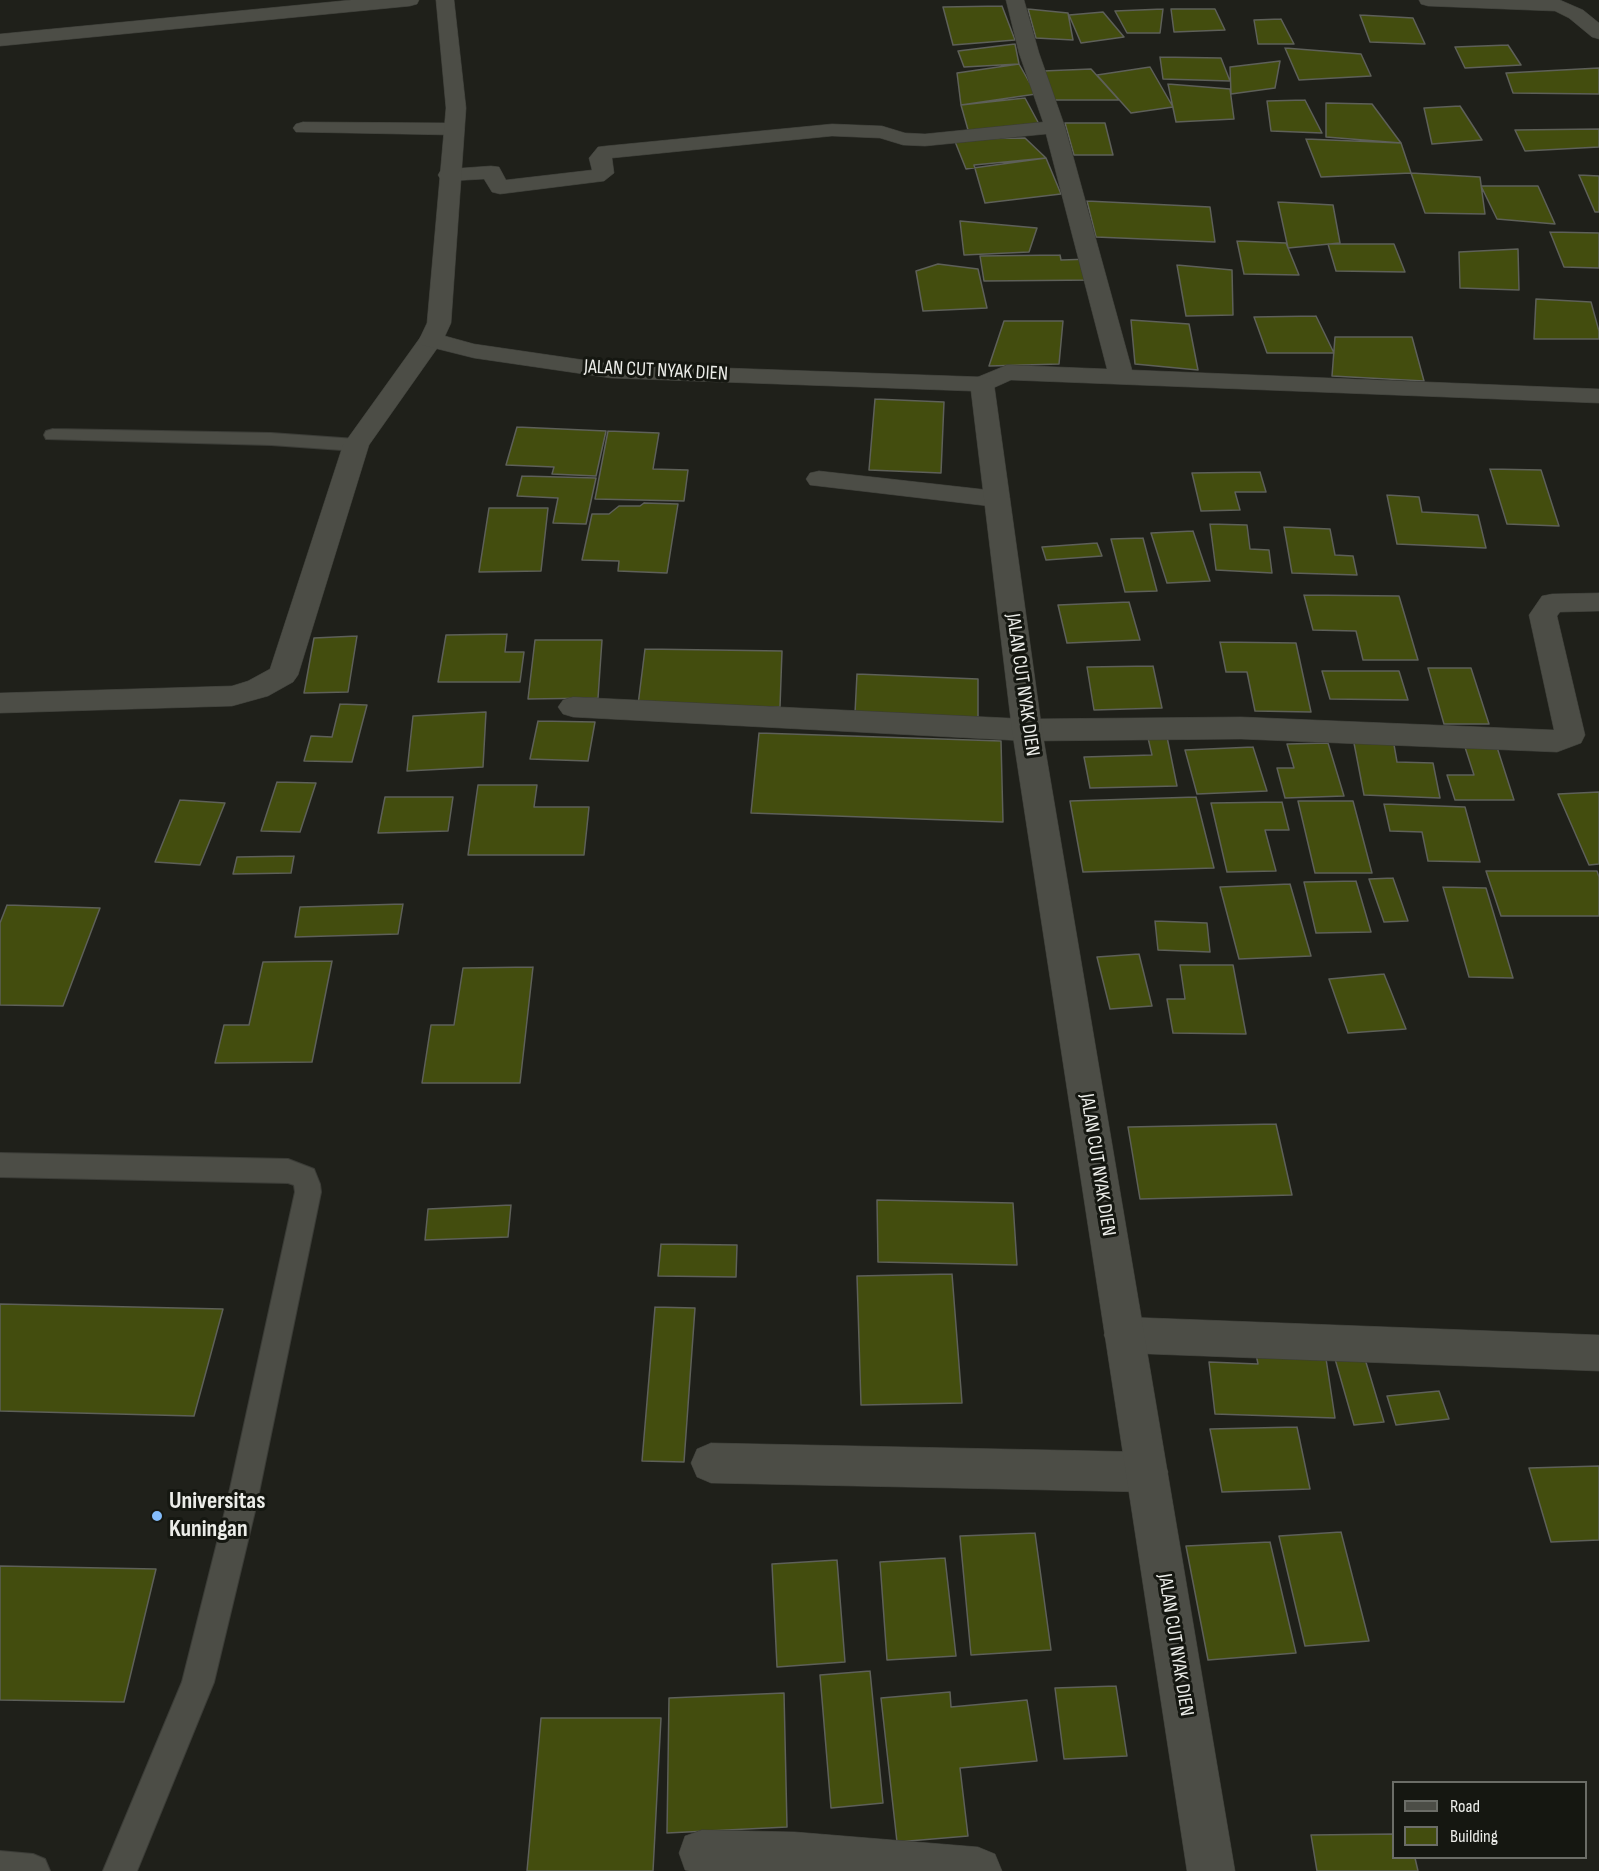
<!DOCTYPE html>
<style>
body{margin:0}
#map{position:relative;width:1599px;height:1871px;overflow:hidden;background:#1f201a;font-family:"Sofia Sans Condensed",sans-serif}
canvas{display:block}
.legend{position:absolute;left:1392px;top:1781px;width:195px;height:78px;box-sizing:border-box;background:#151711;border:2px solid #6b6d67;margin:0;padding:8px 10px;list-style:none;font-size:18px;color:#ecede9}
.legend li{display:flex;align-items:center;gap:12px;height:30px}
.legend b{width:30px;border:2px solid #6b6d67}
</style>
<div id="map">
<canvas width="1599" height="1871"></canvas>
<ul class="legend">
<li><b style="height:8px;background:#4c4d46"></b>Road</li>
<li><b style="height:16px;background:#434d0e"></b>Building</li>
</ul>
</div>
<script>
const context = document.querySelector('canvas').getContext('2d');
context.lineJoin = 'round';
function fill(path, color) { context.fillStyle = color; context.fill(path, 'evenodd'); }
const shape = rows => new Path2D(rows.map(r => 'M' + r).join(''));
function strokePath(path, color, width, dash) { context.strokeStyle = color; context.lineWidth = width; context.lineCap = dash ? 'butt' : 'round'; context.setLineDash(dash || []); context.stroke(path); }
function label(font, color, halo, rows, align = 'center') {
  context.font = font + ' "Sofia Sans Condensed",sans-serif'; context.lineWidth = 6; context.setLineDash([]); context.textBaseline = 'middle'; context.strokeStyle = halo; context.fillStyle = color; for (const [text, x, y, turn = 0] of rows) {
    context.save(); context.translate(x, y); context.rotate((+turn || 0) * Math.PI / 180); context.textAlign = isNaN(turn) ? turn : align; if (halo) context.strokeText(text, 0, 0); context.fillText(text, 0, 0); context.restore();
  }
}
const building = shape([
 [1002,6,1015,40,953,45,943,7,1002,6],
 [1028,9,1068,13,1073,40,1036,38,1028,9],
 [1163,9,1160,33,1127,33,1115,11,1163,9],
 [1171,9,1215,9,1225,30,1174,32,1171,9],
 [1103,12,1124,37,1081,43,1069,15,1103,12],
 [1360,15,1413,18,1425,44,1370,42,1360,15],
 [1281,19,1294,44,1258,44,1254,20,1281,19],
 [1015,44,1019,64,964,67,958,51,1015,44],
 [1508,45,1521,65,1465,68,1455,47,1508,45],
 [1285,48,1361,54,1371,76,1299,80,1285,48],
 [1160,57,1221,58,1230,81,1163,79,1160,57],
 [1280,61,1275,88,1231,94,1230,67,1280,61],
 [1019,64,1036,94,961,105,957,73,1019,64],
 [1150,67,1173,107,1131,113,1097,75,1150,67],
 [1599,68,1599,94,1513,93,1506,73,1599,68],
 [1091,69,1119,100,1045,100,1043,71,1091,69],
 [1168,84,1230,89,1234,119,1176,122,1168,84],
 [1025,98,1039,124,970,137,961,105,1025,98],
 [1305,100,1322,133,1271,131,1267,101,1305,100],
 [1326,103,1372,104,1401,143,1326,137,1326,103],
 [1460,106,1482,140,1432,144,1424,108,1460,106],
 [1065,123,1105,123,1113,155,1074,155,1065,123],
 [1599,129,1599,147,1525,151,1515,130,1599,129],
 [1025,138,1046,158,966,169,954,139,1025,138],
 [1306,139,1401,143,1411,173,1321,177,1306,139],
 [1046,158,1061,194,985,203,974,165,1046,158],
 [1411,173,1480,177,1485,214,1425,213,1411,173],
 [1579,175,1599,176,1599,212,1595,212,1579,175],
 [1481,186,1538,186,1555,224,1497,219,1481,186],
 [1087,201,1210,207,1215,242,1096,237,1087,201],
 [1278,202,1333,205,1340,243,1288,248,1278,202],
 [960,221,1037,228,1029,252,964,255,960,221],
 [1550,232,1599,233,1599,268,1564,267,1550,232],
 [1237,241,1286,243,1299,275,1244,274,1237,241],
 [1328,244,1394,244,1405,272,1336,271,1328,244],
 [1518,249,1519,290,1460,288,1459,252,1518,249],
 [1060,255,1061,260,1092,259,1096,280,984,281,980,256,1060,255],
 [938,264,978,269,987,308,923,311,916,271,938,264],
 [1177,265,1232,270,1233,315,1186,316,1177,265],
 [1536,299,1591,302,1599,331,1599,339,1534,339,1536,299],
 [1316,316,1334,353,1267,353,1254,317,1316,316],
 [1131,320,1189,324,1198,370,1135,364,1131,320],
 [1004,321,1063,321,1059,364,989,366,1004,321],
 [1335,337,1412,337,1424,381,1332,376,1335,337],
 [875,399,944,402,941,473,869,470,875,399],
 [517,427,606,431,596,476,552,474,554,467,506,465,517,427],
 [608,431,659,433,653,469,688,470,684,501,595,499,608,431],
 [1490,469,1541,470,1559,526,1507,524,1490,469],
 [1260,472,1266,492,1235,492,1240,510,1201,511,1192,473,1260,472],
 [522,476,596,478,586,524,553,523,558,498,517,496,522,476],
 [1387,495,1419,497,1422,512,1478,515,1486,548,1397,544,1387,495],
 [644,503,678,504,667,573,618,571,619,561,582,560,592,514,609,514,619,506,640,506,644,503],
 [489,508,548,508,541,571,479,572,489,508],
 [1210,524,1247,525,1250,549,1269,550,1272,573,1216,570,1210,524],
 [1284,527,1330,529,1335,555,1353,556,1357,575,1292,573,1284,527],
 [1193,531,1210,581,1167,583,1151,533,1193,531],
 [1143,538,1157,591,1125,592,1111,539,1143,538],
 [1097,543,1102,556,1046,560,1042,547,1097,543],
 [1304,595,1399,596,1418,660,1363,660,1356,631,1313,630,1304,595],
 [1129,602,1140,640,1067,643,1058,605,1129,602],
 [507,634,505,652,524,652,520,682,438,682,446,635,507,634],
 [357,636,348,692,304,693,314,638,357,636],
 [535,640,602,640,598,698,528,699,535,640],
 [1220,642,1296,643,1311,712,1255,711,1247,672,1226,672,1220,642],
 [645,649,782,651,780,707,638,705,645,649],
 [1153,666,1162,708,1094,710,1087,667,1153,666],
 [1428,668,1471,668,1489,724,1444,724,1428,668],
 [1322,671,1399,671,1408,700,1330,699,1322,671],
 [857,674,978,679,978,718,855,713,857,674],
 [340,704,367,705,352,762,304,761,311,736,332,737,340,704],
 [486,712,483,767,407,771,413,716,486,712],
 [538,721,595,722,588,761,530,759,538,721],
 [759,733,1001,741,1003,822,751,813,759,733],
 [1167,737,1177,786,1090,788,1084,757,1152,755,1148,738,1167,737],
 [1353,738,1393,739,1397,762,1433,763,1440,798,1364,795,1353,738],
 [1463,741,1495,741,1514,800,1455,800,1447,775,1474,775,1463,741],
 [1328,743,1344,796,1285,798,1277,768,1294,768,1287,744,1328,743],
 [1253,747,1267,791,1197,794,1185,750,1253,747],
 [277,782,316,783,300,832,261,831,277,782],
 [478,785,537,785,534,807,589,807,584,855,468,855,478,785],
 [1599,792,1599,864,1589,865,1558,794,1599,792],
 [385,797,453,797,448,831,378,833,385,797],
 [1196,797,1214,868,1083,872,1070,801,1196,797],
 [180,800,225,803,200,865,155,862,180,800],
 [1298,801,1353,801,1372,873,1315,873,1298,801],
 [1282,802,1289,830,1265,830,1276,871,1227,872,1211,803,1282,802],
 [1384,804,1465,807,1480,862,1428,861,1422,832,1390,831,1384,804],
 [294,856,291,873,233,874,237,857,294,856],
 [1486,871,1597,871,1599,877,1599,916,1501,916,1486,871],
 [1393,878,1408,921,1384,922,1369,879,1393,878],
 [1356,881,1371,932,1316,933,1304,882,1356,881],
 [1290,884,1311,956,1239,959,1220,887,1290,884],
 [1443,887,1486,888,1513,978,1469,977,1443,887],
 [403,904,398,934,295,937,300,907,403,904],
 [7,905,100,908,63,1006,0,1005,0,923,7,905],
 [1155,921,1207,923,1210,952,1158,950,1155,921],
 [1139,954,1152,1006,1110,1009,1097,957,1139,954],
 [332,961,312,1062,215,1063,224,1025,249,1025,263,962,332,961],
 [1180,965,1233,965,1246,1034,1173,1033,1167,999,1185,999,1180,965],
 [533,967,520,1083,422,1083,431,1025,454,1025,463,968,533,967],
 [1384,974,1406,1029,1348,1033,1329,979,1384,974],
 [1276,1124,1292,1195,1140,1199,1128,1127,1276,1124],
 [877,1200,1013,1203,1017,1265,878,1262,877,1200],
 [511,1205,508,1237,425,1240,428,1209,511,1205],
 [661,1244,737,1245,736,1277,658,1276,661,1244],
 [952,1274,962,1403,861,1405,857,1276,952,1274],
 [0,1304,223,1309,194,1416,0,1411,0,1304],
 [655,1307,695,1308,684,1462,642,1461,655,1307],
 [1255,1349,1325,1352,1335,1418,1215,1414,1209,1362,1258,1364,1255,1349],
 [1362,1349,1384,1422,1354,1425,1333,1352,1362,1349],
 [1439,1391,1449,1419,1396,1425,1387,1396,1439,1391],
 [1297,1427,1310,1489,1222,1492,1210,1429,1297,1427],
 [1599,1466,1599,1540,1551,1542,1529,1468,1599,1466],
 [1341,1532,1369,1641,1305,1646,1279,1536,1341,1532],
 [1035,1533,1051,1650,971,1655,960,1536,1035,1533],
 [1270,1542,1296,1653,1208,1660,1186,1546,1270,1542],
 [945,1558,956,1656,887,1660,880,1562,945,1558],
 [837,1560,845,1662,777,1667,772,1564,837,1560],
 [0,1566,156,1569,124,1702,0,1700,0,1566],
 [870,1671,883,1803,831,1808,820,1675,870,1671],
 [1116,1686,1127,1756,1064,1759,1055,1688,1116,1686],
 [950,1692,951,1707,1027,1700,1037,1761,960,1768,968,1836,897,1842,881,1698,950,1692],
 [784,1693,787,1827,667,1833,669,1698,784,1693],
 [541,1718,661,1718,653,1871,527,1871,541,1718],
 [1394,1834,1394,1858,1415,1858,1418,1871,1317,1871,1311,1835,1394,1834]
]);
fill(building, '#434d0e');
strokePath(building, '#5e6059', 1.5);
const service = shape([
 [53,429,271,433,356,439,363,441,365,445,363,449,356,451,271,445,46,439,44,435,46,431,53,429],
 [0,1153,288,1159,314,1169,320,1184,321,1192,256,1507,214,1682,137,1871,103,1871,182,1682,226,1507,295,1192,294,1185,288,1183,0,1177,0,1153],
 [0,1851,33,1854,45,1859,50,1871,0,1871,0,1851]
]);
const minor = shape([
 [351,0,419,0,417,4,410,6,0,46,0,34,351,0],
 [1006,0,1024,0,1039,53,1065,127,1132,370,1599,389,1599,403,1011,380,991,389,982,391,973,389,970,384,973,379,1007,365,1107,369,1046,134,925,146,903,145,880,138,832,136,612,158,614,173,604,181,500,194,492,192,484,179,449,181,441,180,438,175,441,170,449,169,491,166,499,167,506,180,592,170,589,158,598,147,606,146,832,124,882,126,905,133,925,134,1043,122,1019,53,1006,0],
 [1419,0,1560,0,1583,10,1599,23,1599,39,1592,37,1569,18,1555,11,1428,6,1421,4,1419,0],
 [303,122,454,123,461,125,464,129,461,133,454,135,296,132,293,128,296,124,303,122],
 [431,333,440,335,443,340,369,445,298,675,293,682,268,696,232,706,0,713,0,693,232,686,248,681,270,669,343,445,422,335,431,333],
 [819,471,997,491,1006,493,1010,499,1006,505,997,507,810,485,806,479,810,473,819,471],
 [1599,593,1599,611,1560,612,1557,616,1585,735,1581,743,1557,752,1241,739,1027,741,573,717,563,714,558,707,563,700,573,697,1027,719,1241,717,1554,730,1529,615,1542,596,1552,594,1599,593],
 [1124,1317,1599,1335,1599,1371,1124,1353,1110,1348,1104,1335,1110,1322,1124,1317],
 [711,1443,1147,1452,1162,1458,1168,1472,1162,1486,1147,1492,711,1483,697,1477,691,1463,697,1449,711,1443],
 [702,1830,795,1832,978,1847,995,1854,1002,1871,689,1871,685,1870,679,1853,685,1836,702,1830]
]);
const tertiary = shape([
 [436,0,454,0,466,108,451,323,445,336,474,344,611,364,982,377,991,379,994,384,1042,730,1235,1871,1187,1871,1012,730,971,391,611,378,474,358,422,345,419,340,427,323,446,108,436,0]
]);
strokePath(service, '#3b3c37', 2);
strokePath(minor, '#3b3c37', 1);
strokePath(tertiary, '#3b3c37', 1);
fill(service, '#4c4d46');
fill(minor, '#4c4d46');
fill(tertiary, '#4c4d46');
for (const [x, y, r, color] of [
 [157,1516,6,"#84bcfb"]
]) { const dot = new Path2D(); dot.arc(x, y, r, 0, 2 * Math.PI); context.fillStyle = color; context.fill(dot); strokePath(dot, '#151711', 2); }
label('20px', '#ecede9', '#151711', [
 ["JALAN CUT NYAK DIEN",656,371,3],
 ["JALAN CUT NYAK DIEN",1022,685,82],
 ["JALAN CUT NYAK DIEN",1097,1165,81],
 ["JALAN CUT NYAK DIEN",1175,1645,81]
]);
label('bold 24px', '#ecede9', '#151711', [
 ["Universitas",169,1502],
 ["Kuningan",169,1530]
], 'left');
</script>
